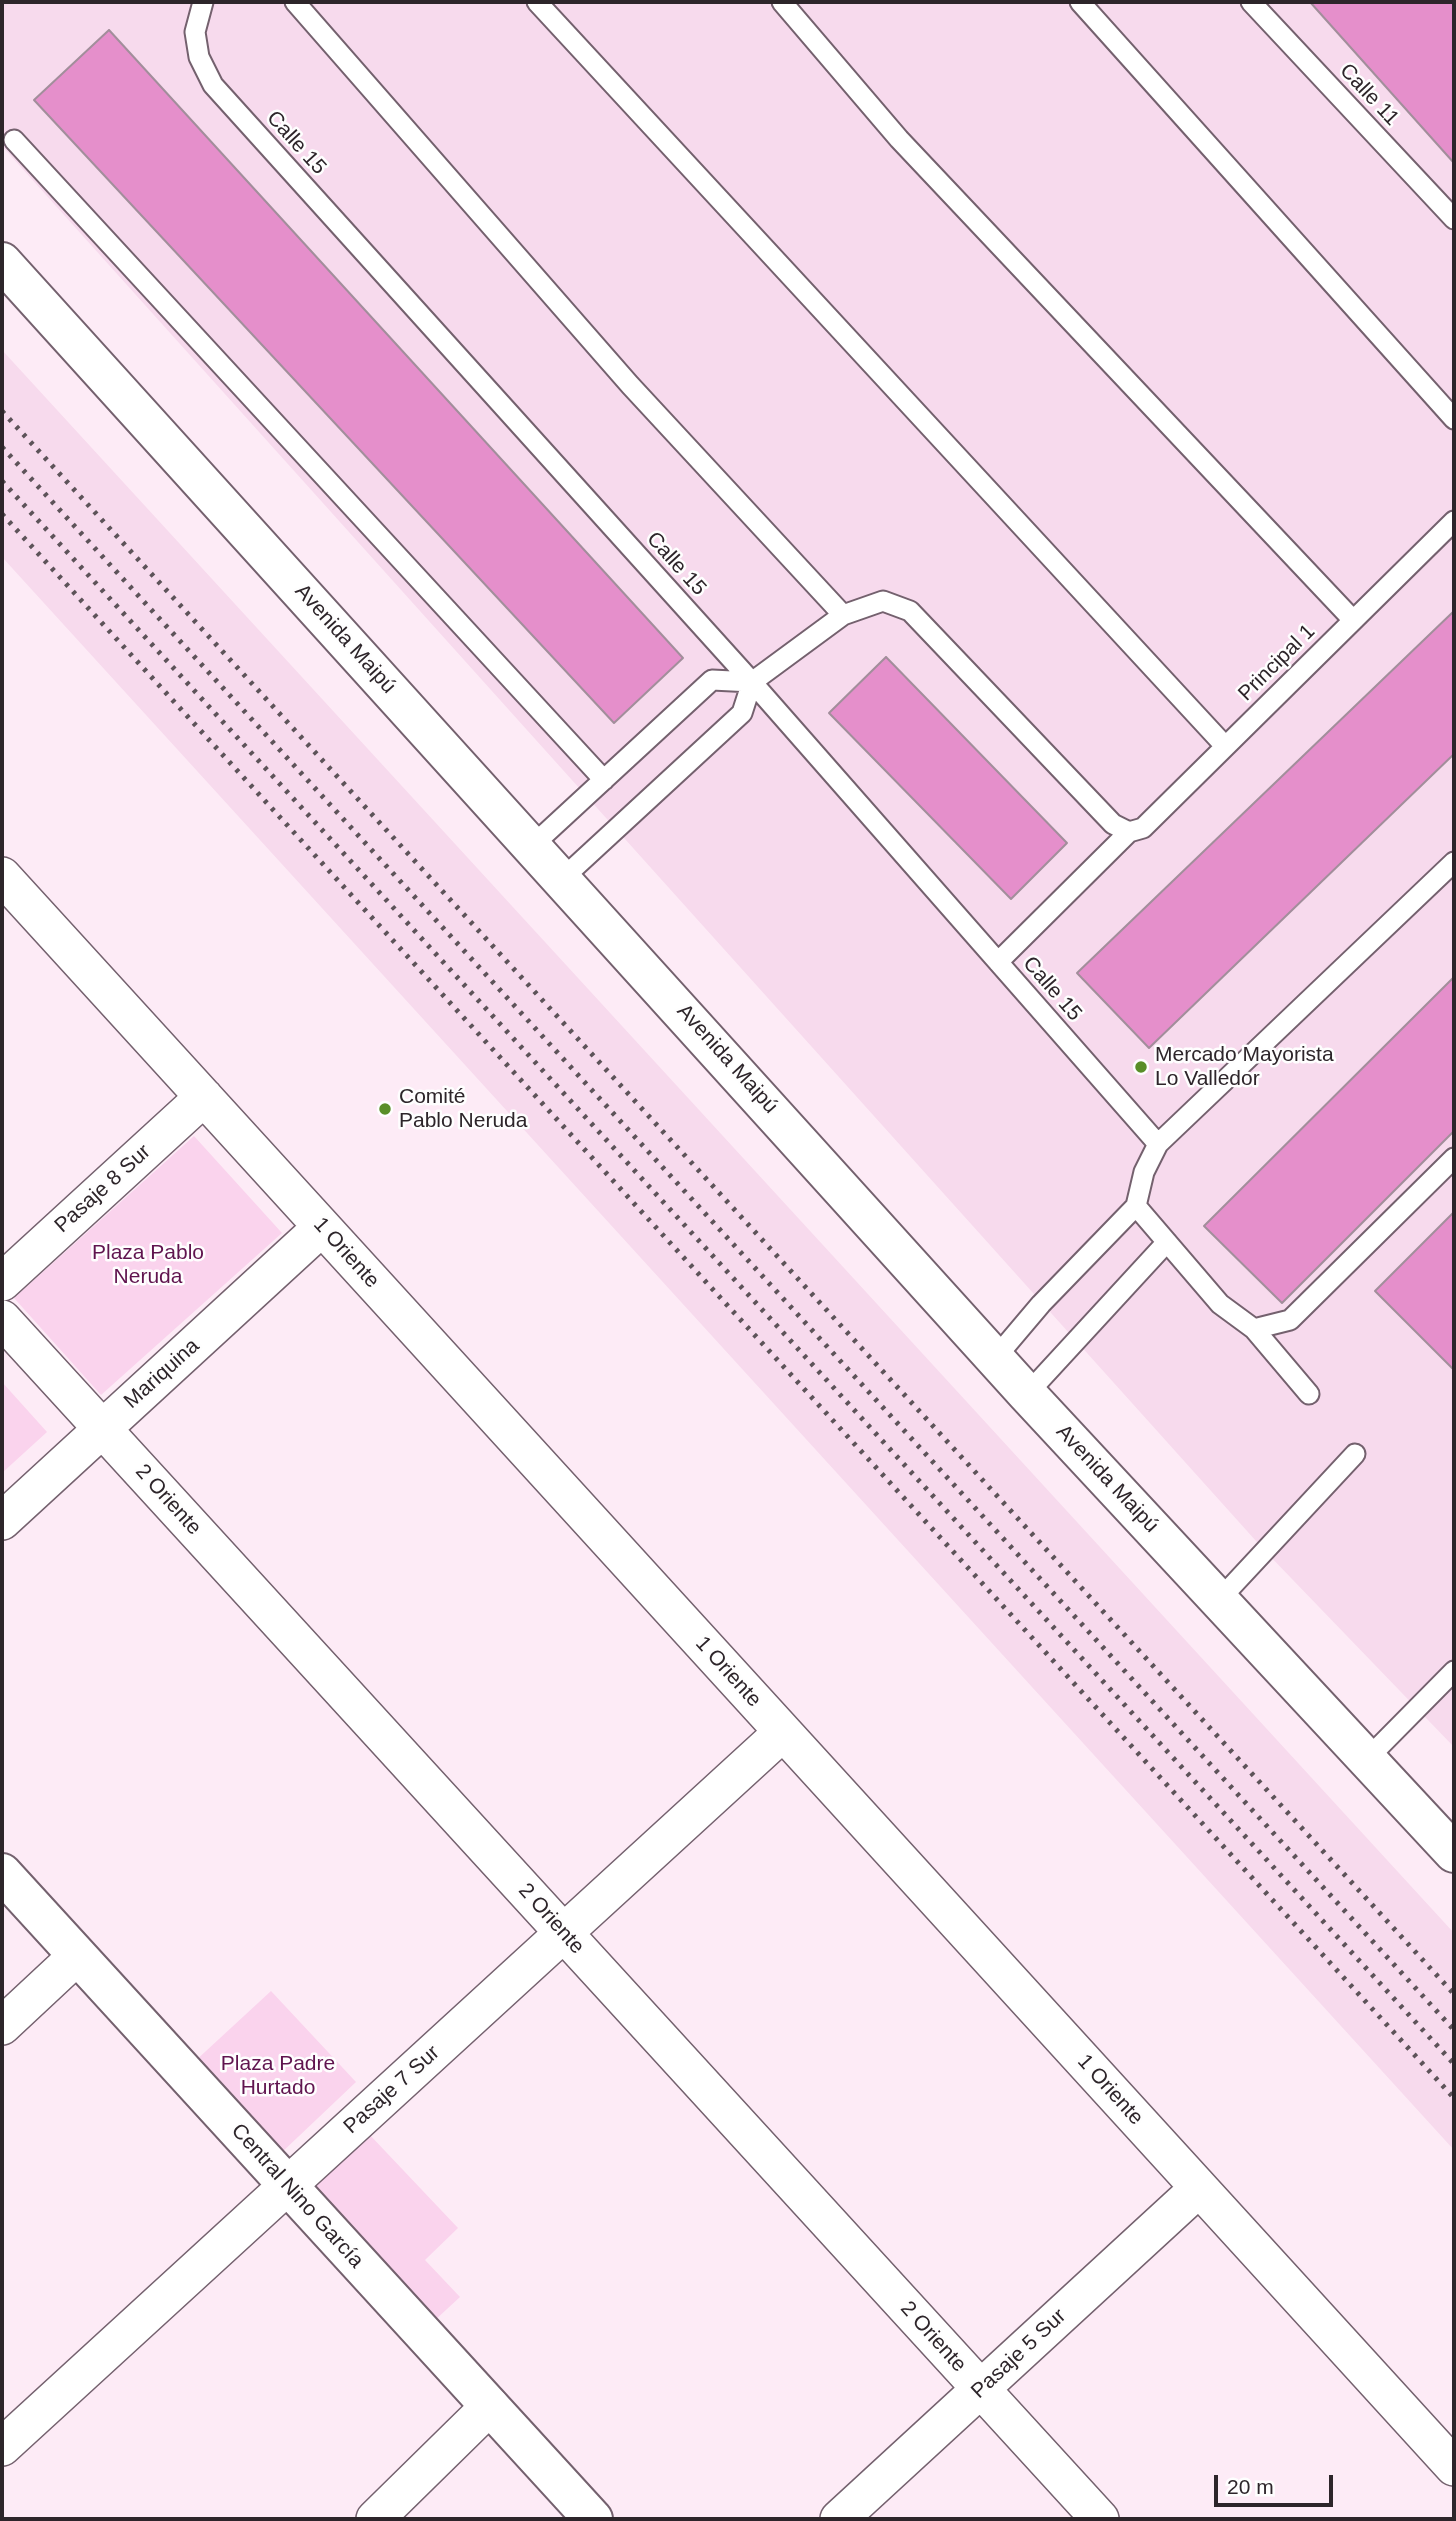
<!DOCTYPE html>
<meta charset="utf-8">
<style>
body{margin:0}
#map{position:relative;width:1456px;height:2521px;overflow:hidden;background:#fdebf6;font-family:Helvetica,sans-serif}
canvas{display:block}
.frame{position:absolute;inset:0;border:4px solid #2d252a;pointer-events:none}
.scale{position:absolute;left:1214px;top:2475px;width:119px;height:32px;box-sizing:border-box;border:4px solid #2d252a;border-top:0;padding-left:9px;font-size:21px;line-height:24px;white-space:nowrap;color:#2d252a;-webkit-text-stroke:5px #fefefe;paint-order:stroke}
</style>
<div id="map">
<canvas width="1456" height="2521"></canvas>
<div class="frame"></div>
<div class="scale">20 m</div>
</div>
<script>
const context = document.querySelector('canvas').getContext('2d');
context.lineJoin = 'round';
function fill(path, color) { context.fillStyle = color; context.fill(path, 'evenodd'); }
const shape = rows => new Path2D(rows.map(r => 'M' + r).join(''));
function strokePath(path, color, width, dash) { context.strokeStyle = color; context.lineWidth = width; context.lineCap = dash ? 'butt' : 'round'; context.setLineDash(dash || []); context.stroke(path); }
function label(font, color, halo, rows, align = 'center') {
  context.font = font + ' Helvetica,sans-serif'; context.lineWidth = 5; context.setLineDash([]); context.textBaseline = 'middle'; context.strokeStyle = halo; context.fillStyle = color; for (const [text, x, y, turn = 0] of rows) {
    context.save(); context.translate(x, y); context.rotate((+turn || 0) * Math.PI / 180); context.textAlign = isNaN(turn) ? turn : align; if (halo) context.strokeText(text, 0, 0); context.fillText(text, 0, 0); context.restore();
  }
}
fill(shape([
 [2,2,1454,2,1454,1747,1265,1551,2,146],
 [2,350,1454,1933,1454,2150,2,557]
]), '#f7daed');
fill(shape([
 [194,1136,282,1233,101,1395,14,1298],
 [2,1382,47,1432,2,1473],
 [271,1991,356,2082,279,2155,193,2063],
 [368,2133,458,2228,425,2260,460,2297,434,2321,308,2189]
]), '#fad3ed');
const building = shape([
 [1310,2,1454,2,1454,163,1310,2],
 [109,30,683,658,614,723,34,100,109,30],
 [1454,611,1454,754,1149,1048,1077,973,1454,611],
 [886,657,1067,843,1011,899,829,713,886,657],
 [1454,977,1454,1131,1282,1303,1204,1226,1454,977],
 [1454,1212,1454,1370,1375,1291,1454,1212]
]);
fill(building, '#e58fcb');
strokePath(building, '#a28e9b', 2);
const lane = shape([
 [203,2,195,32,199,57,213,85,752,682,1158,1144],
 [295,2,630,385,843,615,883,601,910,611,1113,824,1129,832],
 [537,2,1225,746],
 [782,2,899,139,1353,620],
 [1080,2,1454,419],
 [1251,2,1454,219],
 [14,140,604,780],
 [1129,832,1143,828,1454,521],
 [533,845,712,680,752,682],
 [563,878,742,713,752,682,843,615],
 [998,962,1129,832],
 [1136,1206,1220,1304,1254,1329,1290,1320,1454,1158],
 [1254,1329,1309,1394],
 [997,1356,1041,1304,1136,1206,1144,1172,1158,1144,1454,862],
 [1027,1394,1167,1242],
 [1219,1600,1355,1454],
 [1368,1758,1454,1671]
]);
const street = shape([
 [2,876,1454,2467],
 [2,1282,204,1097],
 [2,1319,1100,2519],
 [2,1521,322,1227],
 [2,2026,77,1956],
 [2,2447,783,1732],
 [375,2519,490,2406],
 [839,2519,1199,2188]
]);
const secondary = shape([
 [2,262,1027,1394,1454,1853],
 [2,1873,593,2519]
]);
strokePath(lane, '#74616e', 23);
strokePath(street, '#74616e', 40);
strokePath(secondary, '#74616e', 42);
strokePath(lane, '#fff', 19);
strokePath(street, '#fff', 37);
strokePath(secondary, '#fff', 38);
strokePath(shape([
 [2,411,1454,1994],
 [2,447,1454,2030],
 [2,481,1454,2064],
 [2,514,1454,2098]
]), '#5d5359', 5, [3.5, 7]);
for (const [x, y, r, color] of [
 [1141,1067,7,"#598e28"],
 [385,1109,7,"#598e28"]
]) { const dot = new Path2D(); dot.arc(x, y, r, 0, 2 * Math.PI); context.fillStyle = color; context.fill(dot); strokePath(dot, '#fefefe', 2.5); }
label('21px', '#2d252a', '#fefefe', [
 ["Calle 11",1369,95,47],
 ["Calle 15",296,143,48],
 ["Calle 15",676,564,48],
 ["Avenida Maipú",345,639,48],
 ["Principal 1",1277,663,-45],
 ["Calle 15",1052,989,49],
 ["Avenida Maipú",727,1059,48],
 ["Pasaje 8 Sur",103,1189,-42],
 ["1 Oriente",346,1253,48],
 ["Mariquina",162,1374,-42],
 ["Avenida Maipú",1107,1479,47],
 ["2 Oriente",168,1500,48],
 ["1 Oriente",728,1672,48],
 ["2 Oriente",551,1919,48],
 ["Pasaje 7 Sur",392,2090,-42],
 ["1 Oriente",1110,2090,48],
 ["Central Nino García",297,2196,48],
 ["2 Oriente",933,2337,48],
 ["Pasaje 5 Sur",1019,2354,-43]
]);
label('21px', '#2d252a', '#fefefe', [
 ["Mercado Mayorista",1155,1055],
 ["Lo Valledor",1155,1079],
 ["Comité",399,1097],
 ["Pablo Neruda",399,1121]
], 'left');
label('21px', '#60144f', '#fefefe', [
 ["Plaza Pablo",148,1253],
 ["Neruda",148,1277],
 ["Plaza Padre",278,2064],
 ["Hurtado",278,2088]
]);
</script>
